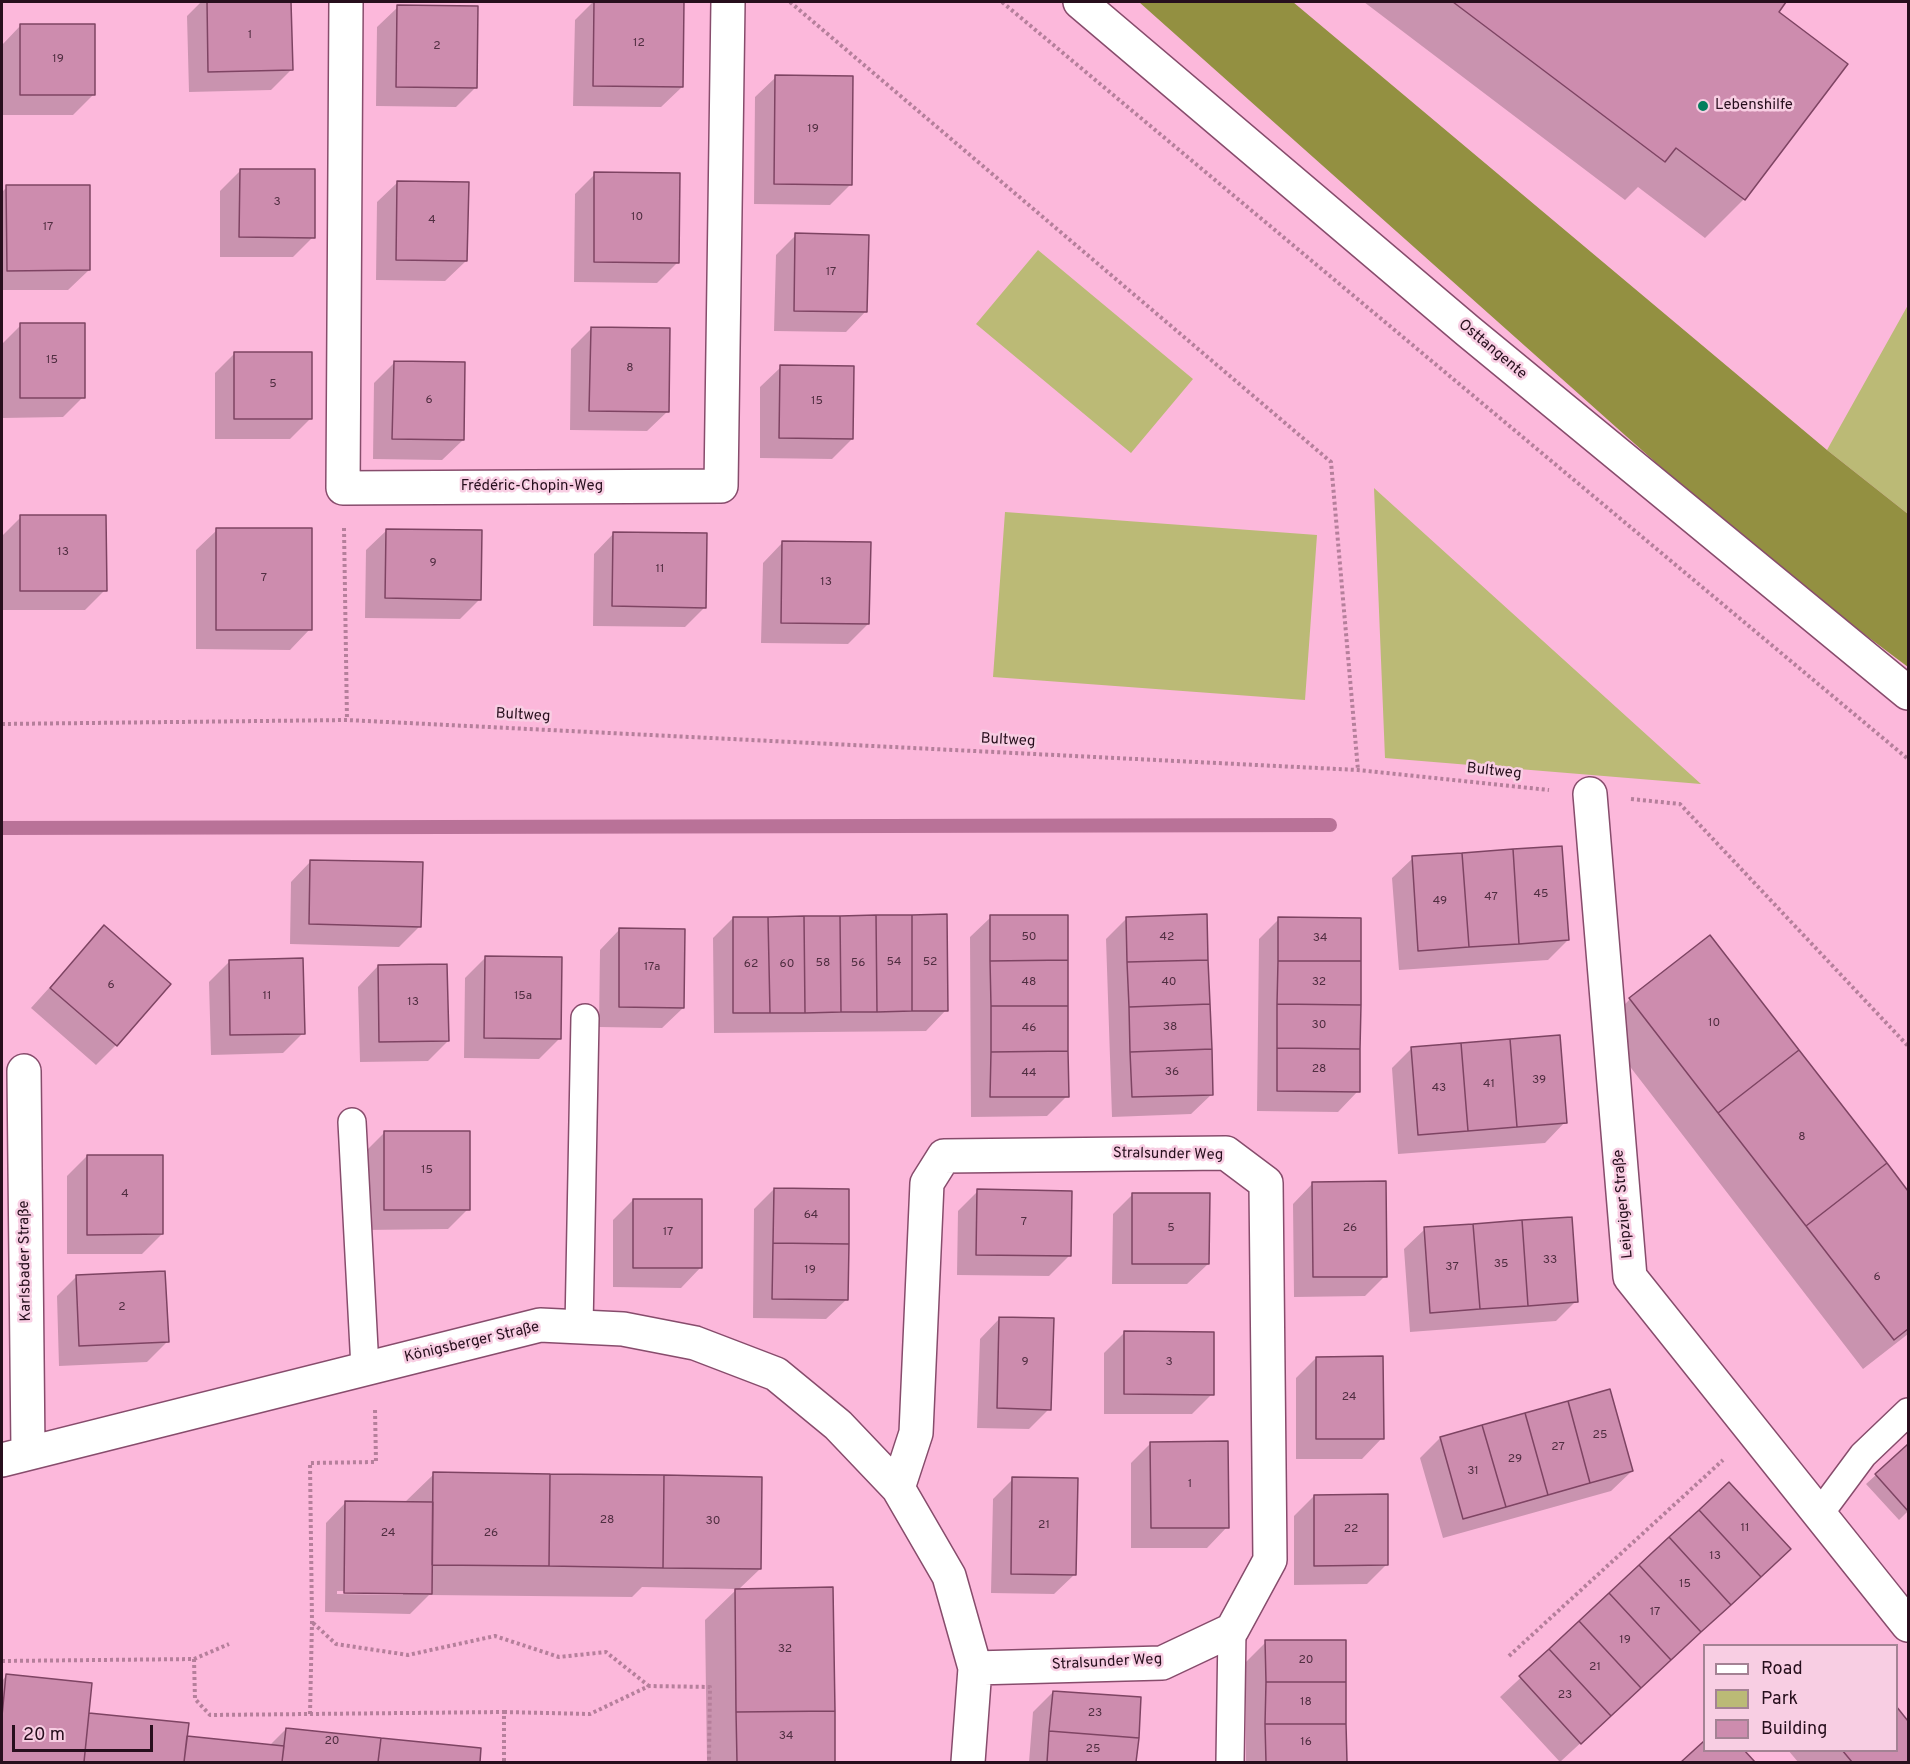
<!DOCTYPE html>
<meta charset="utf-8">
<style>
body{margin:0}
#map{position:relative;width:1910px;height:1764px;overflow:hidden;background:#fcb8db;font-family:Overpass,sans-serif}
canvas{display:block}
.frame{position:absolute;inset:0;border:3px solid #270f1d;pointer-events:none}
.legend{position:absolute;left:1703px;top:1644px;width:195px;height:108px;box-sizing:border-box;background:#f8cee3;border:2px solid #a48294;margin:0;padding:8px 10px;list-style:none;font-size:18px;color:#270f1d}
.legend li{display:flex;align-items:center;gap:12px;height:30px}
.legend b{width:30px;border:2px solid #a48294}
.scale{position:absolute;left:12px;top:1725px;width:141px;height:27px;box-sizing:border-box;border:3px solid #270f1d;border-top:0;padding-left:8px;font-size:18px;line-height:21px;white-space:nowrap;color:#270f1d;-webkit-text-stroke:4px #f8cee3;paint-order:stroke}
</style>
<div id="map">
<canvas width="1910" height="1764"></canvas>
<div class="frame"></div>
<ul class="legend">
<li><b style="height:8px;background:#fff"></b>Road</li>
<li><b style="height:16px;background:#bbba76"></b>Park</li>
<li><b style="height:16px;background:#cd8cae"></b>Building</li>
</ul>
<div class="scale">20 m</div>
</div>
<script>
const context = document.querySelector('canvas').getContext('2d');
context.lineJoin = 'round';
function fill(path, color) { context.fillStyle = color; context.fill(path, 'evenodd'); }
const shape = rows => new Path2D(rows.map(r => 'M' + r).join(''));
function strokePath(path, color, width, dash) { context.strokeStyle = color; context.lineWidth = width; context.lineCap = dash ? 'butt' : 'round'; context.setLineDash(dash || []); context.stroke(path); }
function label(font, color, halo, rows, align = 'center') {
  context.font = font + ' Overpass,sans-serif'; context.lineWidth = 5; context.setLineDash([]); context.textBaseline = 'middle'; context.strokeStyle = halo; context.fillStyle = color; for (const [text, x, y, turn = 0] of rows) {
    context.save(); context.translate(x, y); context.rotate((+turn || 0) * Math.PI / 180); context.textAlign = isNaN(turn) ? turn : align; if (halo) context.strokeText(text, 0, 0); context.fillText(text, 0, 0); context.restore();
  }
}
fill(shape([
 [1038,250,1193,379,1131,453,976,324],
 [1908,305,1908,514,1827,450],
 [1374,488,1701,784,1385,758],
 [1005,512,1317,535,1305,700,993,677]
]), '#bbba76');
fill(shape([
 [1139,2,1293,2,1827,450,1908,514,1908,667,1764,559]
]), '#939041');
fill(shape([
 [201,2,290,2,291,70,271,90,189,92,187,16],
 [593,2,683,2,682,87,661,107,573,106,575,20],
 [1364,2,1785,2,1777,12,1846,64,1744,199,1705,238,1638,187,1625,200],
 [398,7,476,87,456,107,376,106,377,27],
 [21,25,93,95,73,115,2,115,2,45],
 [776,77,850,185,830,205,754,204,755,97],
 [240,171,313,237,293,257,220,257,220,191],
 [595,174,677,263,657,283,574,282,575,194],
 [398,182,466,261,445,281,376,280,377,202],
 [7,187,89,270,68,290,2,290,2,192],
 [796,235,866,311,846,332,774,331,776,255],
 [21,325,83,397,63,417,2,418,2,344],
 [591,329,668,411,647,431,570,430,571,349],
 [235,353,311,418,290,439,215,439,215,373],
 [394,363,463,440,442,460,373,459,374,383],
 [781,367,852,439,832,459,760,458,760,387],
 [21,517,105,590,85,610,2,610,2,536],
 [217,530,310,629,290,650,196,649,196,550],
 [387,530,480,599,460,619,365,618,366,550],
 [614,533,705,607,685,627,593,626,594,554],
 [783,542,868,624,848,644,761,643,763,563],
 [1413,858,1568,940,1548,960,1399,970,1392,878],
 [311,861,420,926,399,947,290,944,291,882],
 [991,917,1067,1096,1047,1116,971,1117,970,937],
 [733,918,946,1010,926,1031,714,1033,713,938],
 [1126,919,1212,1094,1191,1114,1112,1117,1106,939],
 [1279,919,1358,1091,1338,1112,1257,1111,1259,939],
 [104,927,116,1045,96,1065,31,1008],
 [620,929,683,1008,662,1028,599,1027,600,950],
 [1710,938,1908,1194,1908,1334,1863,1369,1601,1029,1630,999],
 [486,957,560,1038,539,1059,464,1058,465,978],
 [229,962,303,1033,283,1053,211,1055,209,982],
 [378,966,448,1041,428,1061,360,1062,358,987],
 [1412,1048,1565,1122,1545,1143,1398,1154,1392,1068],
 [384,1133,468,1209,448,1229,364,1230,364,1153],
 [87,1156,162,1234,142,1254,67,1254,67,1176],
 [1313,1183,1385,1276,1365,1296,1294,1297,1293,1204],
 [774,1189,847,1299,826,1319,753,1318,754,1209],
 [978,1191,1069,1256,1049,1276,957,1275,958,1211],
 [1133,1194,1208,1264,1187,1284,1112,1284,1113,1214],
 [633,1200,701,1267,681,1288,613,1287,613,1220],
 [1425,1229,1576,1301,1556,1321,1410,1332,1404,1249],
 [77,1276,167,1342,147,1362,59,1366,57,1296],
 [1000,1318,1049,1409,1029,1429,977,1428,980,1339],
 [1124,1333,1212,1394,1192,1414,1104,1414,1104,1353],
 [1316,1358,1382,1438,1362,1459,1296,1459,1296,1378],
 [1609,1391,1632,1471,1611,1491,1443,1538,1420,1458,1440,1438],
 [1151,1443,1227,1527,1207,1548,1131,1548,1131,1463],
 [1908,1446,1908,1511,1899,1520,1866,1484],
 [434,1474,760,1569,738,1590,831,1589,834,1762,707,1762,705,1620,737,1589,642,1587,632,1597,429,1595,410,1614,325,1612,326,1523,346,1502,404,1503],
 [337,1591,403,1592,403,1595,337,1594],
 [1013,1479,1075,1574,1054,1594,991,1593,993,1499],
 [1729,1484,1769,1569,1560,1762,1500,1697],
 [1314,1496,1387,1564,1367,1584,1294,1585,1294,1516],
 [1266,1642,1345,1642,1345,1762,1246,1762,1246,1662],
 [6,1676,87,1714,187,1724,185,1737,269,1746,286,1729,480,1749,478,1762,2,1762,2,1681],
 [1053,1692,1140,1698,1135,1762,1029,1762,1033,1712],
 [1896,1708,1908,1723,1908,1762,1798,1762,1788,1750,1896,1750],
 [1704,1743,1704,1750,1742,1750,1753,1762,1683,1762]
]), '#0003');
strokePath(shape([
 [2,828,1330,825]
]), '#b97298', 14);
const building = shape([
 [207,2,291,2,293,70,208,72,207,2],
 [594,2,684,2,683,87,593,86,594,2],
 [1453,2,1786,2,1779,12,1848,64,1745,200,1676,148,1665,162,1453,2],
 [397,5,478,6,477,88,396,87,397,5],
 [20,24,95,24,95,95,20,95,20,24],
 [775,75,853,76,852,185,774,184,775,75],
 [240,169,315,169,315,238,239,237,240,169],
 [594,172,680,173,679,263,594,262,594,172],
 [397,181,469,182,467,261,396,260,397,181],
 [6,185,90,185,90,270,7,271,6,185],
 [795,233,869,235,867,312,794,311,795,233],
 [20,323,85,323,85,398,20,398,20,323],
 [591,327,670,328,669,412,589,411,591,327],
 [234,352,312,352,312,419,234,419,234,352],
 [394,361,465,362,464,440,392,439,394,361],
 [780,365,854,366,853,439,779,438,780,365],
 [20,515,106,515,107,591,20,591,20,515],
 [216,528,312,528,312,630,216,630,216,528],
 [386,529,482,530,481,600,385,598,386,529],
 [613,532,707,533,706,608,612,606,613,532],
 [782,541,871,542,869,624,781,623,782,541],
 [1562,846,1569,940,1519,944,1513,849,1562,846],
 [1513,849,1519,944,1469,947,1462,853,1513,849],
 [1462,853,1469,947,1418,951,1412,856,1462,853],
 [310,860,423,862,421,927,309,924,310,860],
 [947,914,948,1011,912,1011,912,915,947,914],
 [1207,914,1208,960,1127,962,1126,917,1207,914],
 [876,915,912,915,912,1011,877,1012,876,915],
 [876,915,877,1012,841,1012,840,916,876,915],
 [990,915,1068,915,1068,960,990,961,990,915],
 [804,916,840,916,841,1012,805,1013,804,916],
 [804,916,805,1013,770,1013,768,917,804,916],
 [733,917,768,917,770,1013,733,1013,733,917],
 [1278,917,1361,918,1361,961,1278,961,1278,917],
 [104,925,171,984,117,1046,50,988,104,925],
 [619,928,685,929,684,1008,619,1007,619,928],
 [1710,935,1799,1050,1718,1113,1629,998,1710,935],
 [485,956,562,957,561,1039,484,1038,485,956],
 [303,958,305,1034,230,1035,229,960,303,958],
 [1068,960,1068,1006,991,1006,990,961,1068,960],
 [1208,960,1210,1004,1129,1007,1127,962,1208,960],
 [1278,961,1361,961,1361,1005,1277,1004,1278,961],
 [447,964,449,1041,379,1042,378,965,447,964],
 [1210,1004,1212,1049,1130,1052,1129,1007,1210,1004],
 [1277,1004,1361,1005,1360,1049,1277,1048,1277,1004],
 [991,1006,1068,1006,1068,1051,991,1052,991,1006],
 [1560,1035,1567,1123,1517,1127,1510,1039,1560,1035],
 [1510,1039,1517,1127,1468,1131,1461,1043,1510,1039],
 [1461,1043,1468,1131,1418,1135,1411,1047,1461,1043],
 [1277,1048,1360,1049,1360,1092,1277,1091,1277,1048],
 [1212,1049,1213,1095,1132,1097,1130,1052,1212,1049],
 [1799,1050,1887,1163,1806,1226,1718,1113,1799,1050],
 [1068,1051,1069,1097,990,1097,991,1052,1068,1051],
 [384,1131,470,1131,470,1210,384,1210,384,1131],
 [87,1155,163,1155,163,1234,87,1235,87,1155],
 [1887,1163,1908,1191,1908,1329,1894,1340,1806,1226,1887,1163],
 [1386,1181,1387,1277,1313,1277,1312,1182,1386,1181],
 [774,1188,849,1189,849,1244,773,1243,774,1188],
 [977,1189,1072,1191,1071,1256,976,1255,977,1189],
 [1132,1193,1210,1193,1209,1264,1132,1264,1132,1193],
 [633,1199,702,1199,702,1268,633,1268,633,1199],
 [1572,1217,1578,1302,1528,1306,1522,1220,1572,1217],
 [1522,1220,1528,1306,1480,1309,1473,1224,1522,1220],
 [1473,1224,1480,1309,1430,1313,1424,1227,1473,1224],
 [773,1243,849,1244,848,1300,772,1299,773,1243],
 [165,1271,169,1342,79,1346,76,1275,165,1271],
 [999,1317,1054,1318,1051,1410,997,1408,999,1317],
 [1124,1331,1214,1332,1214,1395,1124,1394,1124,1331],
 [1383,1356,1384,1439,1316,1439,1316,1357,1383,1356],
 [1610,1389,1633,1471,1590,1483,1568,1401,1610,1389],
 [1568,1401,1590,1483,1548,1495,1525,1413,1568,1401],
 [1525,1413,1548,1495,1506,1507,1482,1425,1525,1413],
 [1482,1425,1506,1507,1463,1519,1440,1437,1482,1425],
 [1228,1441,1229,1528,1151,1528,1150,1442,1228,1441],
 [1908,1444,1908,1511,1875,1474,1908,1444],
 [433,1472,550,1474,549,1566,432,1565,433,1472],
 [550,1474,664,1475,663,1568,549,1566,550,1474],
 [664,1475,762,1477,761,1569,663,1568,664,1475],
 [1012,1477,1078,1478,1076,1575,1011,1574,1012,1477],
 [1729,1482,1791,1549,1761,1577,1699,1510,1729,1482],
 [1388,1494,1388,1565,1314,1566,1314,1495,1388,1494],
 [345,1501,433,1502,432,1594,344,1593,345,1501],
 [1699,1510,1761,1577,1731,1605,1669,1537,1699,1510],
 [1669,1537,1731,1605,1701,1632,1639,1565,1669,1537],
 [1639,1565,1701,1632,1671,1660,1609,1593,1639,1565],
 [833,1587,835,1711,736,1712,735,1589,833,1587],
 [1609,1593,1671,1660,1641,1688,1579,1621,1609,1593],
 [1579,1621,1641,1688,1611,1716,1549,1649,1579,1621],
 [1265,1640,1346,1640,1346,1682,1266,1682,1265,1640],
 [1549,1649,1611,1716,1581,1744,1519,1676,1549,1649],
 [6,1674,92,1683,84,1762,2,1762,2,1716,6,1674],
 [1266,1682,1346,1682,1346,1724,1265,1724,1266,1682],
 [1053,1691,1141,1697,1139,1738,1049,1731,1053,1691],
 [1896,1706,1908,1721,1908,1762,1852,1762,1842,1750,1896,1750,1896,1706],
 [835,1711,835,1762,737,1762,736,1712,835,1711],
 [89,1713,189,1723,184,1762,84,1762,89,1713],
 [1265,1724,1346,1724,1347,1762,1266,1762,1265,1724],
 [286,1728,381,1738,378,1762,282,1762,286,1728],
 [1049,1731,1139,1738,1136,1762,1047,1762,1049,1731],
 [187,1736,284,1746,282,1762,184,1762,187,1736],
 [381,1738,481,1748,480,1762,378,1762,381,1738],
 [1704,1741,1704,1750,1744,1750,1755,1762,1681,1762,1704,1741]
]);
fill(building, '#cd8cae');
strokePath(building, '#7e4463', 1.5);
const service = shape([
 [352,1122,365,1368],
 [579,1327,585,1018],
 [1820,1513,1863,1455,1908,1412],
 [1230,1762,1232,1630]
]);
const minor = shape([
 [346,2,343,488,721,486,728,2],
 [1590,794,1630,1277,1908,1625],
 [24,1071,28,1452],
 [2,1460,540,1325,623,1329,695,1343,776,1374,838,1425,898,1488,949,1576,975,1668,968,1762],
 [898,1488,916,1433,927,1183,944,1156,1226,1153,1266,1183,1270,1560,1232,1630,1162,1663,975,1668]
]);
const secondary = shape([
 [1080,2,1468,331,1908,693]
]);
strokePath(service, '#874c6c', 30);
strokePath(minor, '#874c6c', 36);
strokePath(secondary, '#874c6c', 36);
strokePath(shape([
 [790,2,1331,462,1358,770],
 [1002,2,1908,759],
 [344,528,347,720],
 [2,724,347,720,1358,770,1549,790],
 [1631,799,1680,804,1908,1046],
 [313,1623,336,1644,408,1655,495,1636,559,1657,606,1652,649,1686],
 [1509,1656,1723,1460],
 [194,1659,229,1644],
 [2,1661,194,1659,195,1699,210,1715,504,1712,504,1762],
 [504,1712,590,1714,649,1686,710,1687,709,1762],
 [310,1714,312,1622,310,1463,376,1462,375,1409]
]), '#b57f9b', 4, [3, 3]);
strokePath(service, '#fff', 27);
strokePath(minor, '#fff', 33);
strokePath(secondary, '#fff', 33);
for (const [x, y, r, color] of [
 [1703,106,6,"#037f5e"]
]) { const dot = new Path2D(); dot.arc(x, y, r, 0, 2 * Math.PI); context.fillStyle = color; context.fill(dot); strokePath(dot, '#f8cee3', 2); }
label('12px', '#502e41', null, [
 ["1",250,36],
 ["12",639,44],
 ["2",437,47],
 ["19",58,60],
 ["19",813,130],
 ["3",277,203],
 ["10",637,218],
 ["4",432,221],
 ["17",48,228],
 ["17",831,273],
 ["15",52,361],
 ["8",630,369],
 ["5",273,385],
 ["6",429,401],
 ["15",817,402],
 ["13",63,553],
 ["9",433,564],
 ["11",660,570],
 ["7",264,579],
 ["13",826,583],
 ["45",1541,895],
 ["47",1491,898],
 ["49",1440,902],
 ["50",1029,938],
 ["42",1167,938],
 ["34",1320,939],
 ["54",894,963],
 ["52",930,963],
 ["58",823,964],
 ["56",858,964],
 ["62",751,965],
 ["60",787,965],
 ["17a",652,968],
 ["48",1029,983],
 ["40",1169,983],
 ["32",1319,983],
 ["6",111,986],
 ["11",267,997],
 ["15a",523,997],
 ["13",413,1003],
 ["10",1714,1024],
 ["30",1319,1026],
 ["38",1170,1028],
 ["46",1029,1029],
 ["28",1319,1070],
 ["36",1172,1073],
 ["44",1029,1074],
 ["39",1539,1081],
 ["41",1489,1085],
 ["43",1439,1089],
 ["8",1802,1138],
 ["15",427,1171],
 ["4",125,1195],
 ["64",811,1216],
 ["7",1024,1223],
 ["5",1171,1229],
 ["26",1350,1229],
 ["17",668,1233],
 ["33",1550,1261],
 ["35",1501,1265],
 ["37",1452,1268],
 ["19",810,1271],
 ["6",1877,1278],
 ["2",122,1308],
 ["9",1025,1363],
 ["3",1169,1363],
 ["24",1349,1398],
 ["25",1600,1436],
 ["27",1558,1448],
 ["29",1515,1460],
 ["31",1473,1472],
 ["1",1190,1485],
 ["28",607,1521],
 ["30",713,1522],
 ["21",1044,1526],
 ["11",1745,1529],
 ["22",1351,1530],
 ["24",388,1534],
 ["26",491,1534],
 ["13",1715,1557],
 ["15",1685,1585],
 ["17",1655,1613],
 ["19",1625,1641],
 ["32",785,1650],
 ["20",1306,1661],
 ["21",1595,1668],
 ["23",1565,1696],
 ["18",1306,1703],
 ["23",1095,1714],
 ["34",786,1737],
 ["20",332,1742],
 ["16",1306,1743],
 ["25",1093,1750]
]);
label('15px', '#270f1d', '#f8cee3', [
 ["Lebenshilfe",1715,106]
], 'left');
label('15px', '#270f1d', '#f8cee3', [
 ["Osttangente",1492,350,40],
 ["Frédéric-Chopin-Weg",532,487],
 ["Bultweg",523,716,3],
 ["Bultweg",1008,741,3],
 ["Bultweg",1494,772,6],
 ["Stralsunder Weg",1168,1155,1],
 ["Leipziger Straße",1624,1204,-95],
 ["Karlsbader Straße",26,1261,-91],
 ["Königsberger Straße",472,1343,-13],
 ["Stralsunder Weg",1107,1663,-3]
]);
</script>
